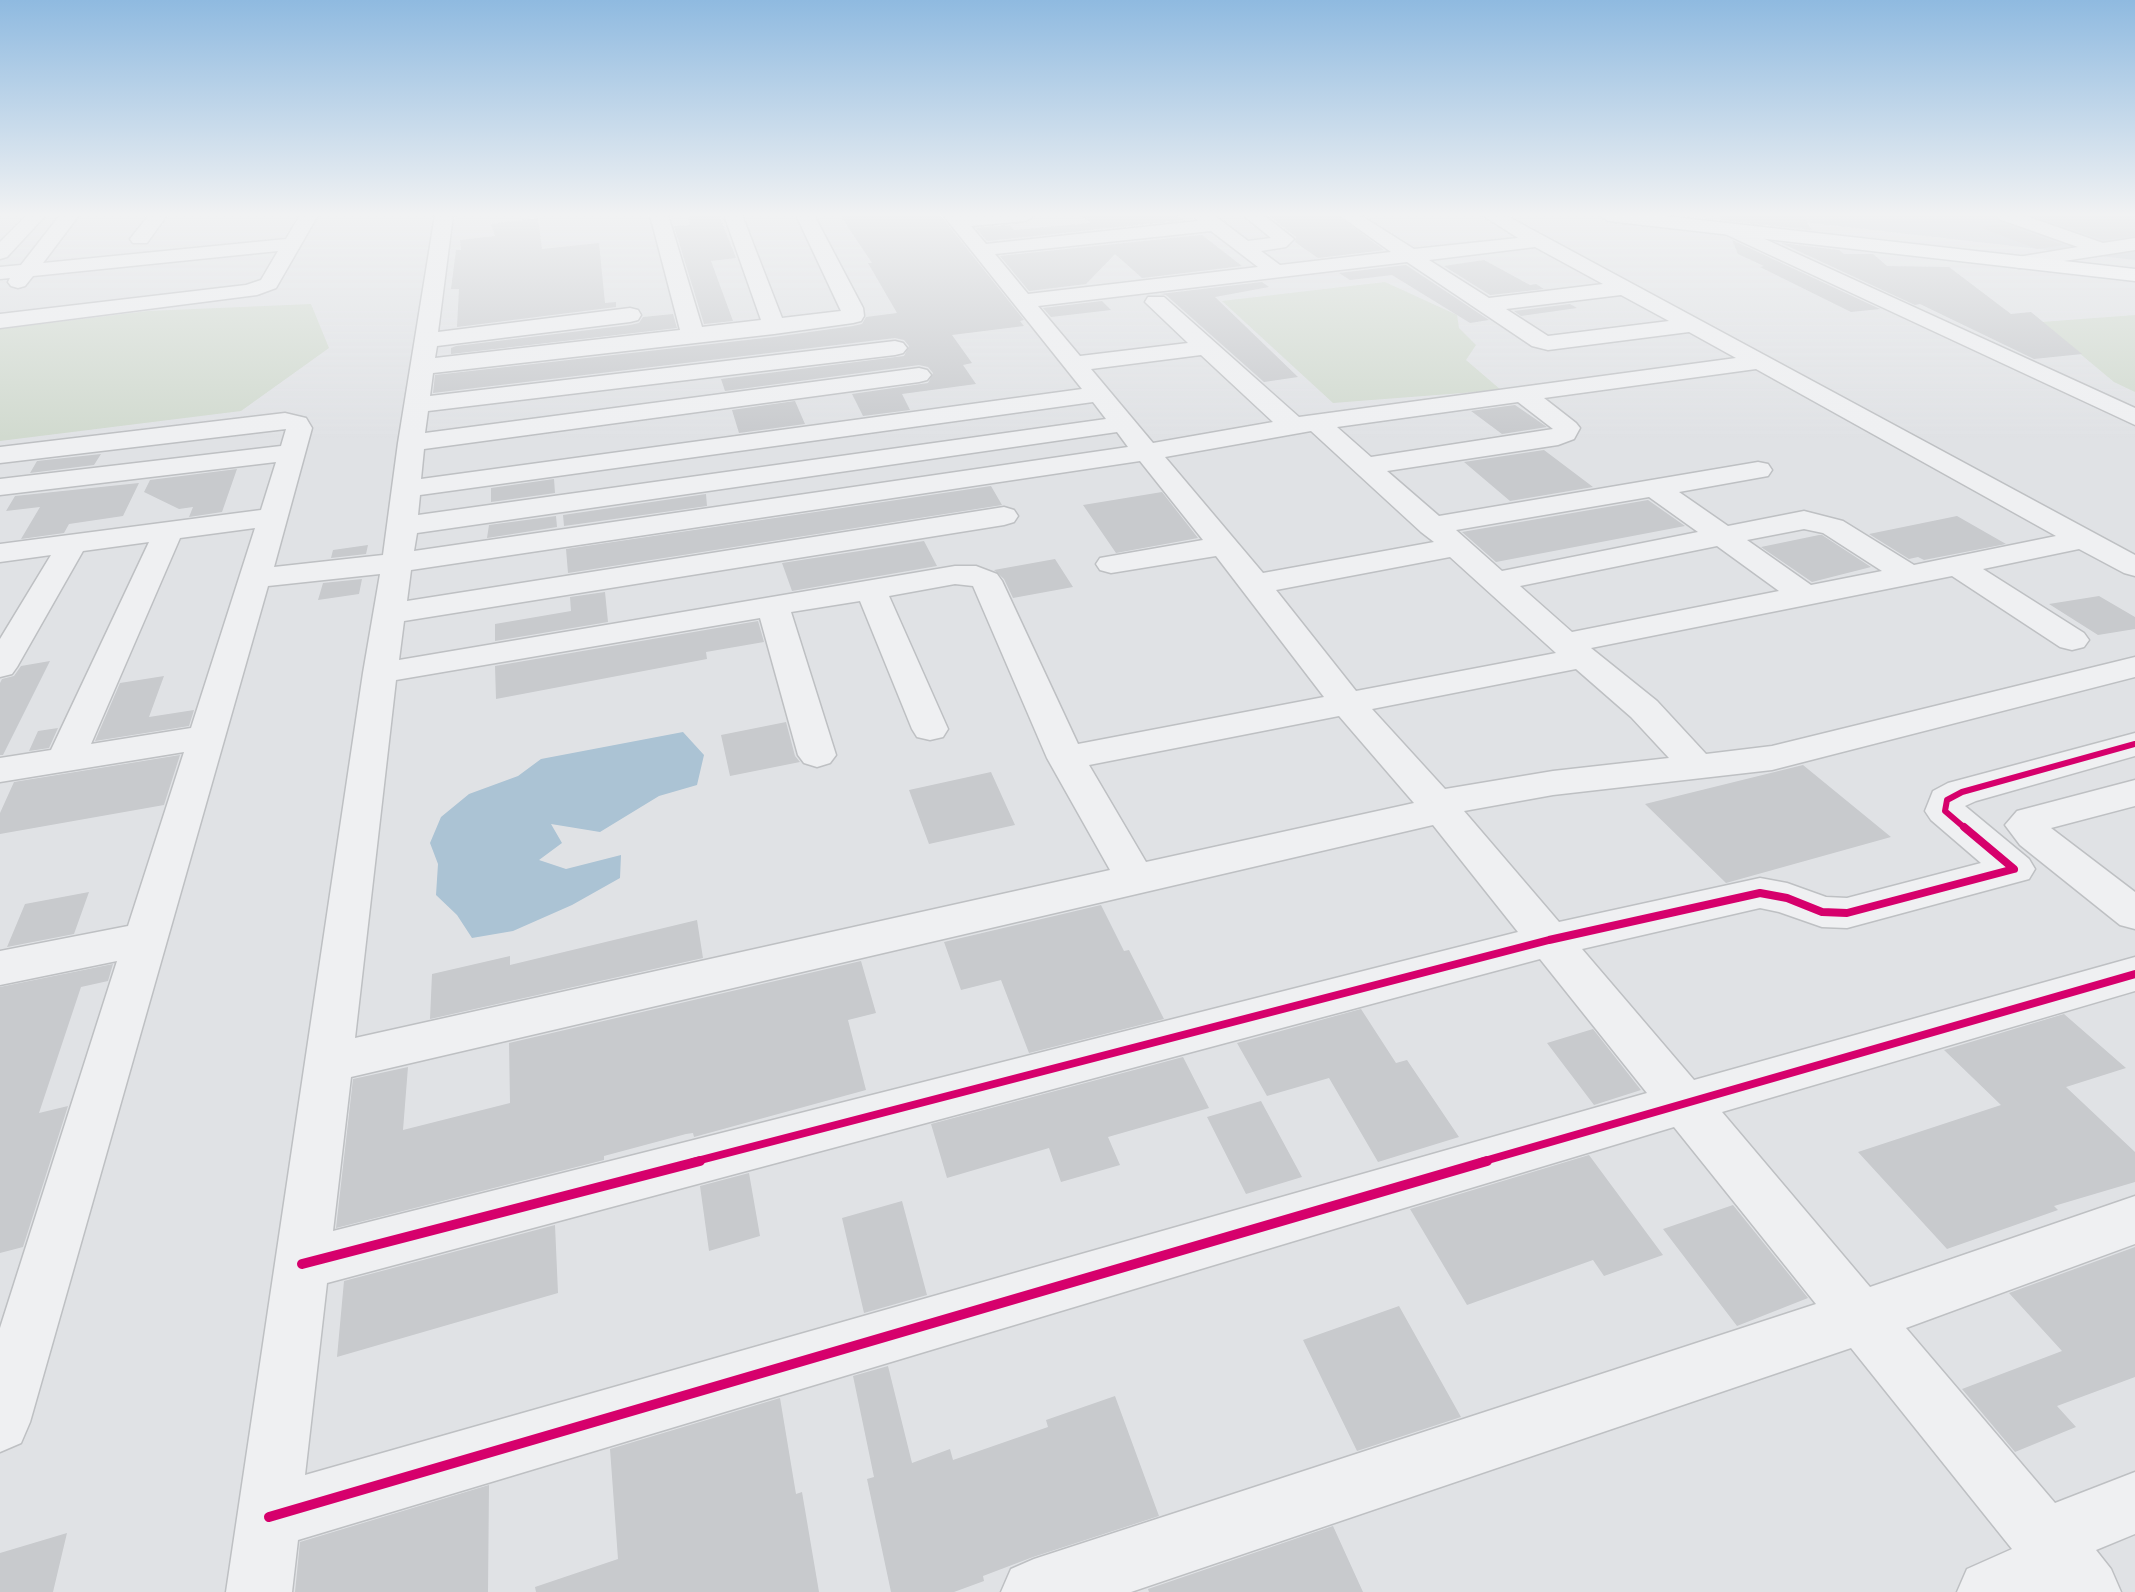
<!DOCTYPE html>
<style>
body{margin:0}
canvas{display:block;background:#e0e2e5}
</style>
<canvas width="2135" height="1592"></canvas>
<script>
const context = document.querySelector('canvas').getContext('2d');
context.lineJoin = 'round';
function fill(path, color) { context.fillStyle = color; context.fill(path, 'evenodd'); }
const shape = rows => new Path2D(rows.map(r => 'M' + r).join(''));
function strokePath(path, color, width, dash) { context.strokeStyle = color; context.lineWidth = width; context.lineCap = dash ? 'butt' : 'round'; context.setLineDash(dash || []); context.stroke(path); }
fill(shape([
 [1743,215,2135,215,2135,260]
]), '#cdd2d9');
fill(shape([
 [1385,282,1457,315,1459,328,1476,345,1466,360,1501,390,1333,403,1222,301],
 [311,304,329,348,241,411,0,441,0,329,148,311],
 [2135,315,2135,392,2114,382,2042,322]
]), '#d1dacf');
fill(shape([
 [683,732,704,755,697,785,659,796,600,832,551,824,562,843,539,860,566,869,621,855,620,878,572,905,513,931,472,938,457,915,436,895,438,864,430,843,441,817,469,794,518,776,541,759]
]), '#abc3d4');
fill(shape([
 [688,215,719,215,736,258,711,261,733,321,704,324,674,226,690,225],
 [840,215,940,215,1024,320,1020,321,1024,326,952,335,972,363,963,365,976,384,902,394,910,410,863,416,852,394,928,383,933,373,928,367,919,365,725,391,721,379,904,356,909,346,904,340,895,338,433,393,435,375,774,337,853,326,862,324,866,317,897,313,868,263,872,263],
 [1081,215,1177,215,1183,220,987,241,976,228,1009,225,1014,230,1090,223],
 [1268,215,1337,215,1384,250,1318,258,1295,242,1296,237],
 [1720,215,1802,215,1812,230,1722,220],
 [2031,215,2135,215,2135,236,2103,240],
 [538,218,542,249,599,243,605,303,616,302,616,307,457,327,459,289,451,289,456,250,461,250,460,240,495,236,491,224],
 [2004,224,2064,245,2037,249,1979,227],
 [1202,235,1242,266,1142,278,1115,254,1086,284,1029,291,1000,256],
 [1732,240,1880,309,1851,312,1760,267,1764,266,1738,254],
 [1781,243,1839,250,1844,254,1873,254,1887,266,1949,267,2011,314,2031,312,2082,354,2034,359,1920,304,1915,305],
 [1484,260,1530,285,1536,284,1544,289,1490,295,1444,266],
 [1406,265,1489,320,1470,323,1392,275,1350,280,1339,273],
 [1262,282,1269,287,1215,297,1298,377,1264,382,1166,295,1160,294],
 [1102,301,1111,310,1051,317,1043,308],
 [1570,304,1577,308,1521,316,1514,311],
 [673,314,677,328,451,354,451,348,456,346,630,325,639,323,643,317],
 [795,401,805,424,739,433,732,410],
 [1515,405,1547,427,1502,434,1471,411],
 [1544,450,1593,487,1510,501,1464,462],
 [101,454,94,465,30,473,37,461],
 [237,469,222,512,189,517,193,507,179,509,144,492,150,480],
 [554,479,555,493,491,502,491,488],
 [139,483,123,516,69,524,64,533,21,539,40,507,6,511,15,496],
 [991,486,1002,505,568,573,566,549],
 [1162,492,1198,538,1116,553,1083,505],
 [706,494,707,506,564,526,563,515],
 [1648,500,1685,526,1496,562,1462,532],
 [556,516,557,527,487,538,489,525],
 [1957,516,2006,544,1924,560,1918,557,1909,559,1869,534],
 [1819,535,1822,535,1871,567,1812,582,1761,547],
 [924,541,937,566,792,591,782,563],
 [368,545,366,554,331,558,333,550],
 [1055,559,1073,587,1013,598,1004,579,994,570],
 [362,579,359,594,318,600,323,583],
 [605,592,608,622,495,641,495,624,571,611,570,597],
 [2099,596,2135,617,2135,629,2098,635,2049,604],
 [758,621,764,642,706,652,707,659,496,699,495,666],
 [50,661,3,755,0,755,0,683,2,679,14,676,21,666],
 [164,676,149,717,194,710,189,726,95,741,120,683],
 [786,722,795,756,800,762,730,776,721,735],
 [58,728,49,748,29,751,38,731],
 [180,755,164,805,0,834,0,813,14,782],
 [1803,765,1891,837,1726,883,1645,804],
 [991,772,1015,825,929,844,909,790],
 [89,892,74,934,7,947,25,904],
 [1101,905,1124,951,1129,950,1164,1019,1029,1053,1001,980,961,990,944,942],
 [697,920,703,958,430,1019,432,974,510,956,510,965],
 [861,961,876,1013,848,1020,866,1090,694,1137,693,1133,686,1134,604,1156,604,1160,336,1228,353,1079,408,1067,403,1130,510,1103,509,1043],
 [113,964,108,981,81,987,39,1113,68,1106,23,1247,0,1253,0,987],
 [1361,1009,1396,1063,1407,1060,1459,1137,1378,1162,1329,1078,1267,1096,1237,1043],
 [2064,1014,2126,1068,2066,1087,2135,1152,2135,1182,2054,1206,2058,1210,1947,1249,1858,1152,2001,1105,1944,1050],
 [1593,1029,1641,1090,1594,1105,1547,1043],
 [1183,1057,1209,1108,1108,1137,1120,1165,1061,1182,1049,1148,947,1178,931,1124],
 [1261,1101,1302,1177,1246,1194,1207,1117],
 [1589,1155,1663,1255,1604,1276,1593,1260,1467,1305,1410,1209],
 [749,1173,760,1236,709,1251,700,1186],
 [902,1201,927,1295,864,1313,842,1218],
 [1733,1205,1808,1298,1737,1326,1663,1229],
 [555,1225,558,1293,337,1357,344,1281],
 [2135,1247,2135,1377,2057,1406,2076,1427,2015,1452,1962,1389,2062,1351,2009,1293],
 [1399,1306,1461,1417,1357,1451,1303,1340],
 [888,1366,912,1463,950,1449,953,1460,1048,1427,1046,1420,1115,1396,1159,1516,1033,1557,983,1576,984,1581,954,1592,891,1592,867,1479,874,1477,853,1376],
 [780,1398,796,1494,802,1492,819,1592,536,1592,535,1587,618,1559,610,1449],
 [489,1485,488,1592,295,1592,300,1542],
 [1333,1526,1363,1592,1149,1592,1148,1589],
 [67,1533,53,1592,0,1592,0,1553]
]), '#c8cacd');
const minor = shape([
 [27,215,46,215,7,257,0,259,0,242,27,215],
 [60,215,79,215,43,263,286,239,300,215,318,215,276,288,257,295,0,328,0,314,246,285,261,280,278,251,33,276,25,286,18,288,11,286,8,282,10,278,0,279,0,267,21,265,60,215],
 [149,215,167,215,147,243,133,243,130,239,149,215],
 [435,215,453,215,438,332,630,308,638,310,641,315,638,320,630,322,437,346,435,358,680,330,650,215,668,215,702,327,761,320,724,215,742,215,782,318,841,311,796,215,814,215,863,308,864,316,861,321,853,323,774,334,433,373,430,396,895,341,903,343,907,348,903,353,895,355,428,411,425,433,919,368,927,370,931,375,927,380,919,382,424,449,421,479,1082,389,943,215,1035,215,1026,221,971,226,986,244,1198,221,1193,215,1214,215,1248,241,1271,238,1243,215,1264,215,1294,239,1286,247,1261,251,1280,265,1391,252,1339,215,1360,215,1414,249,1518,238,1482,215,1505,215,2135,555,2135,576,2124,573,2079,549,1983,569,2084,633,2089,640,2084,647,2072,650,2060,647,1952,576,1591,648,1657,701,1706,754,1772,746,2135,657,2135,677,1772,770,1553,795,1464,811,1559,922,1760,878,1787,883,1826,897,1847,898,1981,863,1931,820,1925,811,1933,791,1948,783,2135,733,2135,756,1976,801,1965,806,2029,859,2035,869,2029,879,1847,928,1822,927,1779,912,1760,908,1582,949,1694,1080,2135,957,2135,991,1722,1112,1870,1287,2135,1196,2135,1244,1906,1328,2055,1503,2135,1472,2135,1534,2096,1550,2111,1569,2121,1592,1957,1592,1967,1569,2012,1549,1851,1348,1131,1592,1001,1592,1011,1569,1034,1559,1816,1304,1674,1127,298,1540,292,1592,226,1592,363,673,380,574,268,586,30,1422,21,1443,0,1452,0,1328,117,961,0,985,0,951,128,926,184,752,0,782,0,758,51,750,149,542,83,551,17,667,12,674,0,677,0,639,51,555,0,562,0,544,261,510,276,462,0,495,0,479,281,446,286,429,0,463,0,447,285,413,306,418,312,428,274,567,383,555,398,443,435,215],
 [1211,231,1258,267,1028,294,995,254,1211,231],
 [1535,247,1603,284,1489,298,1429,260,1535,247],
 [1407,262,1532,346,1548,350,1689,332,1736,358,1299,417,1164,297,1148,297,1145,302,1188,343,1080,356,1038,306,1407,262],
 [1621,295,1669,321,1548,336,1506,309,1621,295],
 [1201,355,1273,422,1153,443,1091,369,1201,355],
 [1756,369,2056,536,1914,565,1843,521,1804,511,1728,526,1679,492,1768,476,1772,470,1768,464,1758,462,1439,516,1387,471,1558,445,1574,439,1580,428,1576,423,1544,398,1756,369],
 [1093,402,1106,419,418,515,420,495,1093,402],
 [1518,402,1553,429,1371,457,1337,427,1518,402],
 [1311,431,1421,532,1434,542,1263,573,1165,457,1311,431],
 [1117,432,1128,447,414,551,417,533,1117,432],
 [1140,461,1203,540,1100,558,1096,564,1100,570,1111,573,1216,556,1324,697,1078,744,1002,581,997,574,976,566,955,566,399,660,404,621,1004,525,1014,522,1018,516,1014,510,1004,507,407,601,411,570,1140,461],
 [1649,497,1698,532,1502,571,1456,530,1649,497],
 [255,528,191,728,91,744,180,538,255,528],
 [1804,529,1823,533,1882,571,1811,585,1747,540,1804,529],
 [1717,546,1779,591,1572,632,1520,586,1717,546],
 [1450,557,1556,653,1356,691,1276,590,1450,557],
 [955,584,973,586,1047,758,1110,870,355,1038,396,680,760,618,798,755,804,763,817,767,830,763,836,755,791,612,860,601,912,729,917,737,930,740,943,737,948,729,889,596,955,584],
 [1576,669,1631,717,1669,758,1553,771,1445,789,1372,709,1576,669],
 [1339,716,1414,803,1146,862,1089,765,1339,716],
 [1433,825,1518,932,333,1231,351,1077,1433,825],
 [1540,959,1647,1093,305,1475,327,1283,1540,959],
 [1997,215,2023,215,2103,243,2135,238,2135,250,2019,268,2012,266,2009,262,2012,258,2078,247,1999,219,1997,215],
 [1732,224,2135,408,2135,425,1725,234,1723,230,1732,224],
 [2135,780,2135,806,2051,828,2135,892,2135,929,2120,925,2020,845,2005,825,2017,811,2135,780]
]);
const major = shape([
 [1599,215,1656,215,2135,269,2135,281,1608,221,1599,215]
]);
strokePath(minor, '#bec0c3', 3);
strokePath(major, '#bbbfc3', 3);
fill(minor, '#eff0f2');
fill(major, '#f4f5f6');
strokePath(shape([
 [1966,829,1945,811,1947,800,1962,792,2135,744]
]), '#d6006c', 6);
strokePath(shape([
 [693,1162,1549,940,1760,893,1787,898,1822,912,1847,913,2014,869,1964,827],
 [1481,1162,2135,974]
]), '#d6006c', 8);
strokePath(shape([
 [302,1264,700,1161],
 [269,1517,1487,1161]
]), '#d6006c', 10);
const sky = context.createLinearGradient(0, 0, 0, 438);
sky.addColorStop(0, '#8fbae0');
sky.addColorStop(0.49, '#f1f2f3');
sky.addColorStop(1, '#f1f2f300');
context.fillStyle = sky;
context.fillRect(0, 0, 2135, 438);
</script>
